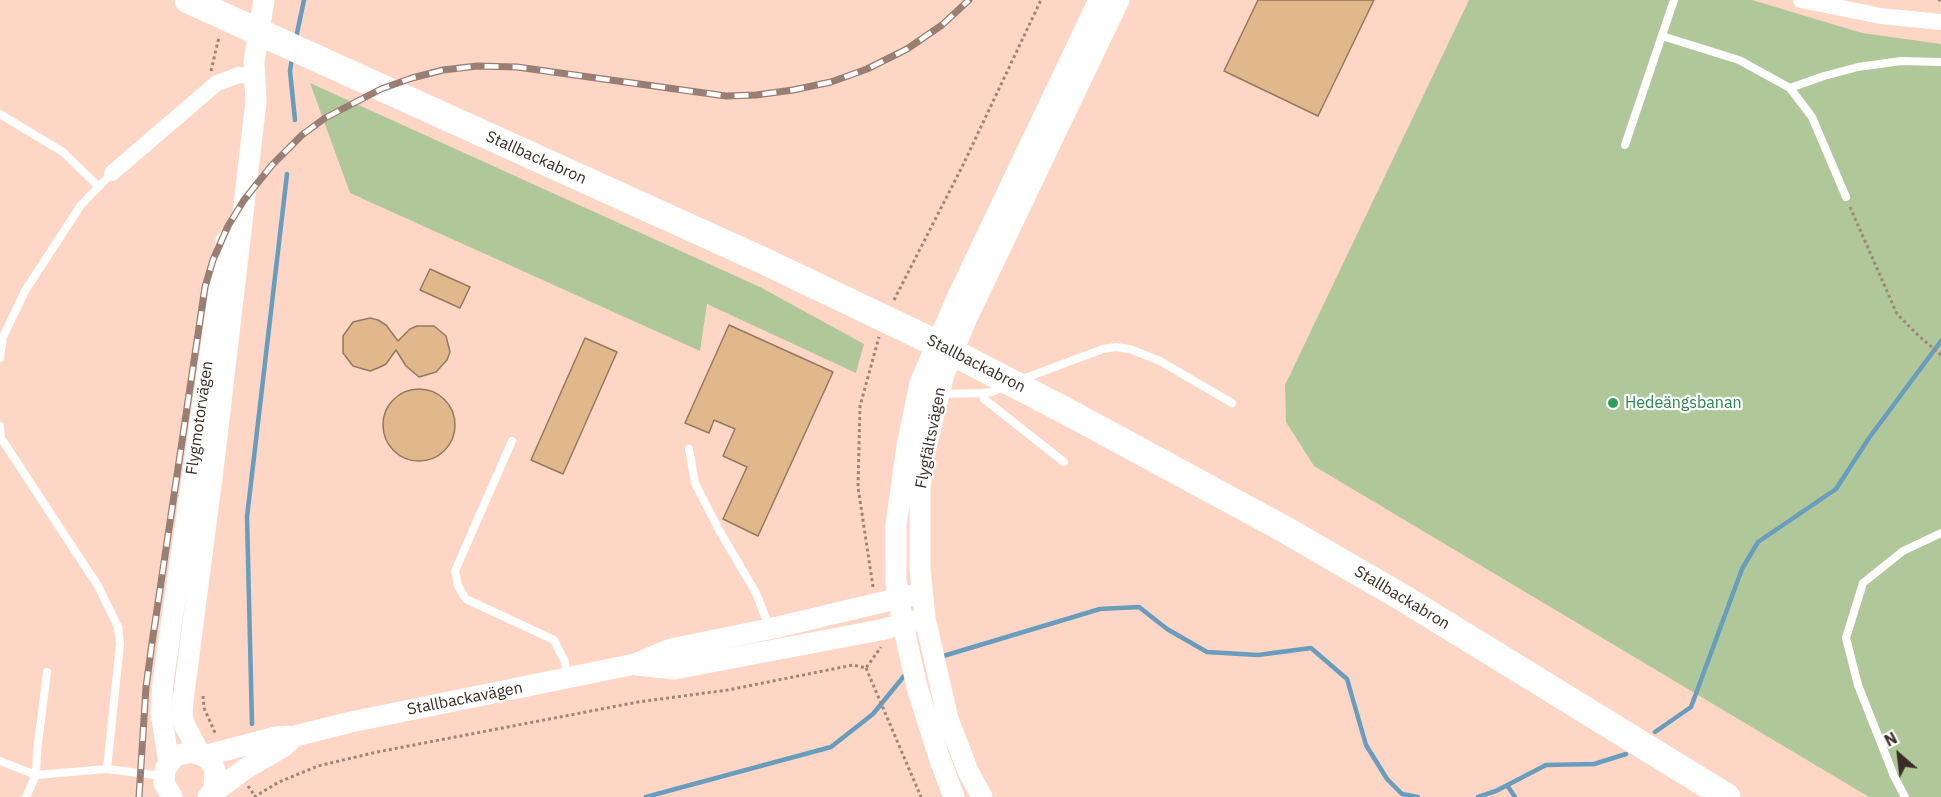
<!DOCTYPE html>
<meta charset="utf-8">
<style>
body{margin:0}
#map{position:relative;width:1941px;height:797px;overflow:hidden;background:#fdd6c5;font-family:"IBM Plex Sans",sans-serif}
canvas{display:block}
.north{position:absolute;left:1869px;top:725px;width:60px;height:60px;-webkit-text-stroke:4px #fff;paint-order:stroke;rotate:332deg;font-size:16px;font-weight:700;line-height:24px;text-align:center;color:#3b2c26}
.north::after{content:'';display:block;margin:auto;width:21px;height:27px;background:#3b2c26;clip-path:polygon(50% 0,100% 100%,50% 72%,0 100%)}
</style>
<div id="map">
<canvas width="1941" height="797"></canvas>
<div class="north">N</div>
</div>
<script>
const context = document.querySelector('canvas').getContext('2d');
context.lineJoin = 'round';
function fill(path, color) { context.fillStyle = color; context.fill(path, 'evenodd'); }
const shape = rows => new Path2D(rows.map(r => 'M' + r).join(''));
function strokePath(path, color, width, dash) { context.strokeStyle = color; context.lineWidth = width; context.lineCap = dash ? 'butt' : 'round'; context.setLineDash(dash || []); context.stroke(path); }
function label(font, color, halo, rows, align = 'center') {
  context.font = font + ' "IBM Plex Sans",sans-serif'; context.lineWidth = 4.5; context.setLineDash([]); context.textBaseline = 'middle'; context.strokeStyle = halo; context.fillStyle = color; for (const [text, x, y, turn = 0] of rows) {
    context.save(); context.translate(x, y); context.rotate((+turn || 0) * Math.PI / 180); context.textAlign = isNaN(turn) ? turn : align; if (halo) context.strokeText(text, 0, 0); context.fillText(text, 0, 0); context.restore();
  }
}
fill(shape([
 [1469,0,1752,0,1862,33,1941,44,1941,797,1869,797,1314,466,1286,422,1285,385],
 [310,83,760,287,864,344,856,373,707,304,700,351,350,193]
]), '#b0c899');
strokePath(shape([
 [296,38,304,0],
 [292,58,290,71,295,120],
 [940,657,1100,609,1139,607,1167,629,1207,652,1258,655,1311,648,1347,679,1366,745,1387,779,1402,794,1418,797],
 [252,724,247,517,287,174],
 [1655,732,1691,707,1742,569,1758,542,1836,489,1869,438,1941,341],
 [1507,785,1515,797],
 [646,797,831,747,873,714,904,676,909,674],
 [1478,797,1496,791,1546,765,1594,764,1626,754]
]), '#689dbe', 4.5);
const building = shape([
 [1258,0,1374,0,1318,116,1224,71,1258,0],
 [430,269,470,287,460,308,420,290,430,269],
 [370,318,378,320,386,325,398,341,410,329,417,326,434,326,446,336,450,352,447,360,436,372,419,377,406,366,396,350,386,364,378,368,370,371,353,366,343,353,343,336,353,322,370,318],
 [729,325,833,372,758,536,723,519,747,467,723,456,735,429,714,420,709,433,685,423,729,325],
 [585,338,617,352,563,474,531,460,585,338],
 '383 425a36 36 0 1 1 72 0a36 36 0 1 1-72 0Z'
]);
fill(building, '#e1b88c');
strokePath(building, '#937a5f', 1.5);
strokePath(shape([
 [1938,0,1941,0],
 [211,71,219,37],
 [1850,207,1897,314,1919,336,1941,355],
 [894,300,962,167,1041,0],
 [873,587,858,487,860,406,879,337],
 [866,668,921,797],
 [203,696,204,708,216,735],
 [248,786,255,796],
 [254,797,279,782,318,766,377,752,638,702,728,690,853,665,866,668,881,647]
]), '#a18579', 3, [3, 3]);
strokePath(shape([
 [1662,36,1739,60,1790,88,1812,117,1846,197],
 [1790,88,1824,76,1858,67,1901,61,1941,62],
 [0,114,63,152,99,187],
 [1625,145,1674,0],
 [0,358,3,337,25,291,81,205,112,173],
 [1020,380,1103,349,1116,347,1130,349,1160,361,1232,403],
 [983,393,992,392,1005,386],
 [940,394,983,393,984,399,1064,462],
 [0,426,1,438,98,586,118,627,120,644,107,769],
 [512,441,455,571,458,586,466,599,554,640,565,662,567,679],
 [689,449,695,483,719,530,756,593,770,629],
 [0,761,36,775,107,769,163,776],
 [26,797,36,775,37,751,47,672],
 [1905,797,1894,776,1858,685,1846,638,1863,583,1903,551,1941,533]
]), '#fff', 8);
strokePath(shape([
 [1801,0,1881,16,1941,22],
 [112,173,217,83,239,75,254,76]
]), '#fff', 16);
strokePath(shape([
 [636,665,674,669,880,630,915,621],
 [200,754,185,726,182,716,183,701,214,462,256,102,254,62,264,0],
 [204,756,276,737,295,736,351,722,635,664,671,649,769,629,913,595],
 [169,763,161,713,163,682,226,241],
 [209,796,245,769,283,747,295,736],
 [172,797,164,783,165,769,175,756,191,752,204,756,211,762,215,770,214,788,208,797],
 [954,797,939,757,917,687,903,625,896,581,896,525,907,446,920,383,958,296,1099,0],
 [982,797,968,771,948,719,925,618,920,568,920,488,924,455,944,374,965,322,1119,0]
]), '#fff', 21);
strokePath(shape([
 [188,0,764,261,923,337,1066,411,1284,529,1403,598,1727,797]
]), '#fff', 27);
const rail = shape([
 [139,797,146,687,152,643,205,287,213,260,228,226,244,200,272,165,302,135,325,118,381,89,412,78,443,70,477,66,517,67,726,96,756,95,793,90,831,82,867,69,907,49,942,25,969,0]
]);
strokePath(rail, '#997f73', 7);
strokePath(rail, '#fff', 4.5, [14]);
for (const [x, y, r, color] of [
 [1613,403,6,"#2e9e5b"]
]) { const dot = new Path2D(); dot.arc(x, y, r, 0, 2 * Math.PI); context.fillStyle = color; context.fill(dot); strokePath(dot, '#fff', 2); }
label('16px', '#3b2c26', '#fff', [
 ["Stallbackabron",536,158,24],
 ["Stallbackabron",976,364,27],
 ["Flygmotorvägen",200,418,-82],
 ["Flygfältsvägen",931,438,-79],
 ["Stallbackabron",1402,598,31],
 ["Stallbackavägen",465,699,-11]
]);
label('16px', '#27864d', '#fff', [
 ["Hedeängsbanan",1625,403]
], 'left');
</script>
